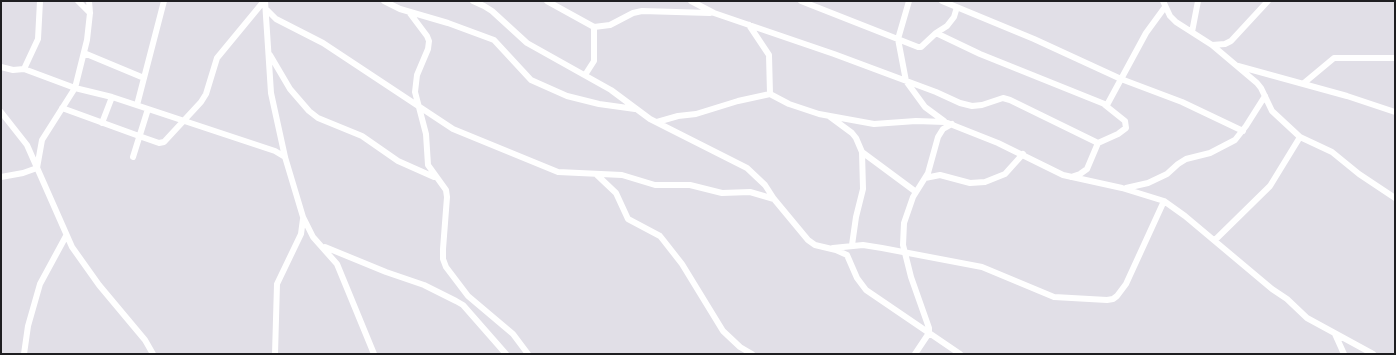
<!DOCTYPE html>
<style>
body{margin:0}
#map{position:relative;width:1396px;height:355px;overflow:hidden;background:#e1dfe7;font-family:Roboto,sans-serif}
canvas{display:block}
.frame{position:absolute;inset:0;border:2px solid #1e1e21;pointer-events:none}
</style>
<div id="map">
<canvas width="1396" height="355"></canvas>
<div class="frame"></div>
</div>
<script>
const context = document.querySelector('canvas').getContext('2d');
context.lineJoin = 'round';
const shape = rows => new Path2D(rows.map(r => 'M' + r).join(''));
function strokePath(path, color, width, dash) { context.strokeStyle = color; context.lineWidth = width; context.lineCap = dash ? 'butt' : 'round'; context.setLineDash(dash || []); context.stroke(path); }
strokePath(shape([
 [78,1,90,13],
 [265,1,271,93,285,157,303,217,313,237,337,264,374,354],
 [384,1,400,9,448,23,494,40,531,80,567,96,599,104,635,109],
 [473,1,484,6,492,11,527,43,611,90,650,119,747,168,765,185,774,199,808,240,815,245,836,250,847,255,857,278,866,290,960,354],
 [547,1,594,27,610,25,633,13,642,11,710,13],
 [691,1,714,13,834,54,936,92,960,103,972,106,982,105,1003,98,1010,100,1098,143],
 [801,1,918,47,921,47,936,33,947,26,954,17,957,7],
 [909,1,898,39,906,81,925,107,944,121],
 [942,1,1034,39,1121,79,1182,102,1243,131],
 [1163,1,1170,16,1176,22,1212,45,1257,83,1261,88,1272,111,1300,137,1332,152,1359,174,1395,198],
 [266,9,276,19,323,43,453,129,558,172,622,175,655,185,690,185,722,193,750,192,774,199],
 [409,12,427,36,429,41,428,49,417,75,415,92,426,134,428,165,446,190,447,197,443,249,443,259,446,267,468,296,513,334,528,354],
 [749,25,769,55,770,94],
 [1192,32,1198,1],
 [936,33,980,54,1107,105],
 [1212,45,1225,44,1231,41,1268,1],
 [84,53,144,78],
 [270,55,290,89,309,111,318,118,362,136,398,161,434,177],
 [1238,66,1347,96,1395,112],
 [1,67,13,70,24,69,75,88,112,97,275,151,285,157],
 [24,69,38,39,40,1],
 [585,75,594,61,594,27],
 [1304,83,1334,58,1395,58],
 [137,105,164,1],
 [62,108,139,136,159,143,164,142,201,102,206,94,217,58,264,1],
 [1,112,27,145,72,247,99,285,145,340,153,354],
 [829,116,852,133,856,138,862,152,863,189,856,217,852,245],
 [657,122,678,116,696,114,738,101,770,94,789,104,819,114,874,124,916,121,945,122,998,143,1063,175,1122,188,1164,201,1185,216,1272,289,1287,299,1307,318,1373,354],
 [102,123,112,97],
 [1098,143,1118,134,1126,128,1125,121,1105,105,1107,105,1146,33,1165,7],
 [862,152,916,192],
 [133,157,148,109],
 [597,175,616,193,628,219,660,236,664,241,682,264,723,331,740,347,752,354],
 [1,177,23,173,37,168,42,140,75,88,87,40,90,13,89,1],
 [1071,177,1080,174,1087,169,1098,143],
 [925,178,940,175,970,183,985,182,1005,174,1023,154],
 [1126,188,1148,183,1167,174,1178,164,1186,159,1210,153,1235,140,1246,126,1265,96],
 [1215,240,1270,186,1300,137],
 [325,247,386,272,424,285,456,301,463,305,506,354],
 [833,248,863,245,882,248,982,267,1054,297,1107,300,1113,299,1117,296,1126,284,1164,201],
 [1335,334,1344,354],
 [24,354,28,326,40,284,66,236],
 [275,354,277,284,301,234,303,219],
 [915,354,929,333,929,328,911,277,903,245,904,223,913,197,928,173,938,137,943,129,952,124]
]), '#fff', 6);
</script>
